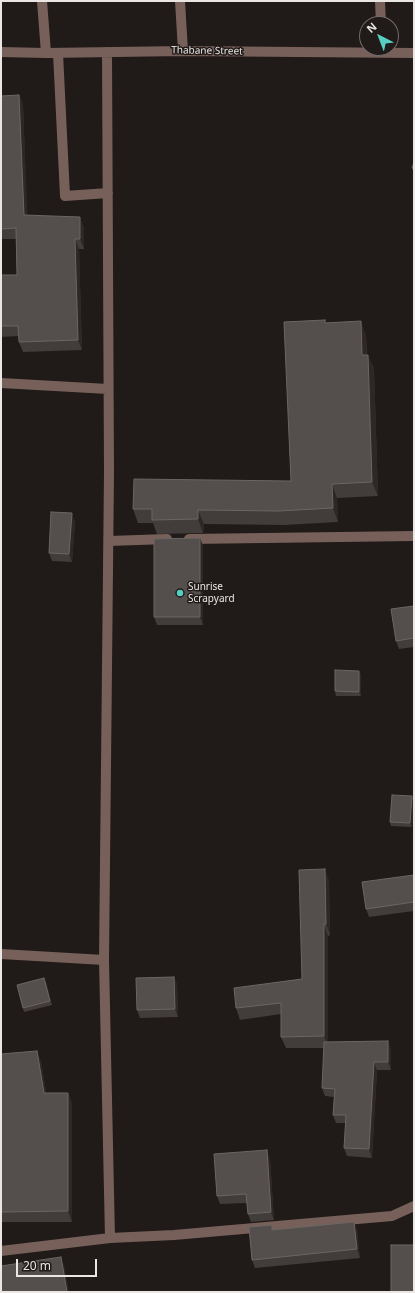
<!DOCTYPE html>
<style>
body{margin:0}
#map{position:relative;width:415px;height:1293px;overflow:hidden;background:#201a18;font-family:"Noto Sans",sans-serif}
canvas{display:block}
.frame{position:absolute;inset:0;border:2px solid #eae6e4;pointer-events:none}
.north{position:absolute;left:359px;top:16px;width:40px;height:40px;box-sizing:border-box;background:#201a18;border:1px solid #716c6a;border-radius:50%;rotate:318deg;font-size:11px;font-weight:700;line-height:16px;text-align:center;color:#eae6e4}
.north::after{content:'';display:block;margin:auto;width:14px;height:18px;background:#57cec2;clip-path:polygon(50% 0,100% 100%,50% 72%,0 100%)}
.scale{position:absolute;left:16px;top:1259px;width:81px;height:18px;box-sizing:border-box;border:2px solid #eae6e4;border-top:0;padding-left:5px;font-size:12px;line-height:14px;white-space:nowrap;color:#eae6e4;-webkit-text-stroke:3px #201a18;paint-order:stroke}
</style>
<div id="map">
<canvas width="415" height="1293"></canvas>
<div class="frame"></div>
<div class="north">N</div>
<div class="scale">20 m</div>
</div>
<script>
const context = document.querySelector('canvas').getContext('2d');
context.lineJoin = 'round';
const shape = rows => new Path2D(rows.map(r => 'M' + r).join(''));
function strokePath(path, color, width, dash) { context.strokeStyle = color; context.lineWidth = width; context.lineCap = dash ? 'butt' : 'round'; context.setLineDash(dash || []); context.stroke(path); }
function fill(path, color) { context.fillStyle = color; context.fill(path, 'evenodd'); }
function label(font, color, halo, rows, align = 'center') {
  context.font = font + ' "Noto Sans",sans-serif'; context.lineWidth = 3; context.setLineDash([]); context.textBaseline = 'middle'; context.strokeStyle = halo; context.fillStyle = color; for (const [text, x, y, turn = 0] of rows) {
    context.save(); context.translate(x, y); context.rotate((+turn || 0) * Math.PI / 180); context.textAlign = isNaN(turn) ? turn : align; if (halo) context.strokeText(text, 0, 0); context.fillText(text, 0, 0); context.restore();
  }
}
strokePath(shape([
 [42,1,46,53],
 [180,1,183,51],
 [380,1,381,24],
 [1,52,46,53,183,51,414,53],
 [58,53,65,196,108,193],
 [1,383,108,389],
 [189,539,414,536],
 [109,541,167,539],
 [1,954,104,960],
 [110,1238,174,1235,392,1216,414,1206],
 [1,1251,110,1238,104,960,109,472,107,52]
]), '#77605a', 10);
fill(shape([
 [19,95,23,105,27,215,84,227,84,249,79,249,82,350,23,352,19,342,19,336,1,337,1,275,17,275,16,239,1,239,1,96],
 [414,162,414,174,412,168],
 [325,320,326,323,366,335,367,355,374,368,378,496,337,498,338,522,284,525,204,524,203,533,157,534,153,523,138,523,133,509,291,481],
 [75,522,72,562,52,561,49,553],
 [200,538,203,546,203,625,157,625,154,617],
 [414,606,414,647,399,649,396,641],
 [359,671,361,675,361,696,336,696,335,691],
 [412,796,414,800,412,827,391,826,390,822],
 [414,875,414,911,369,917,366,909],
 [329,880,330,935,328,936,328,1042,391,1049,391,1070,377,1070,372,1158,347,1156,344,1148,346,1123,336,1123,333,1115,334,1097,325,1096,322,1088,324,1048,286,1048,281,1037,281,1014,240,1020,236,1008,302,979],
 [174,977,177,985,178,1017,140,1018,137,1010],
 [46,982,52,1005,24,1012,23,1008],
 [1,1054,41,1061,46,1093,68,1093,72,1104,72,1222,1,1222],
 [270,1159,274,1220,251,1222,248,1214,247,1203,220,1204,217,1196],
 [274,1229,357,1230,360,1258,255,1268,252,1260]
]), '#423c3a');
fill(shape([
 [19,95,23,105,28,225,24,215],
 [80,217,84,227,84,249,80,239],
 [75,239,79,249,82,350,78,340],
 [361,321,366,335,367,369,362,355],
 [368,355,374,368,378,496,372,482],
 [332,484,337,498,338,522,333,508],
 [198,510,204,524,203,533,198,519],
 [72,513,75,522,72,562,69,554],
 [200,538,203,546,203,625,200,617],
 [359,671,361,675,361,696,359,692],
 [412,796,414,800,412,827,410,823],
 [325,869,329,880,330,935,326,924],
 [324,924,328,936,328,1047,324,1036],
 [174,977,177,985,178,1017,175,1009],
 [44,978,46,982,52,1005,50,1001],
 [388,1041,391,1049,391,1070,388,1062],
 [37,1051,41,1061,48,1104,44,1093],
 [374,1062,377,1070,372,1158,369,1149],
 [68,1093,72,1104,72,1222,68,1211],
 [267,1150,270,1159,274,1220,271,1212],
 [354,1222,357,1230,360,1258,357,1249],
 [61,1257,65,1268,69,1292,67,1292]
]), '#2d2725');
const building = shape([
 [19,95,24,215,80,217,80,239,75,239,78,340,19,342,18,326,1,326,1,275,17,275,16,228,1,229,1,96,19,95],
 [414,162,414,169,412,168,414,162],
 [325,320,325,323,361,321,362,355,368,355,372,482,332,484,333,508,279,511,198,510,198,519,152,520,152,509,133,509,134,479,291,481,284,322,325,320],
 [51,512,72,513,69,554,49,553,51,512],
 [200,538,200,617,154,617,154,539,200,538],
 [414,606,414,638,396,641,391,609,414,606],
 [335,670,359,671,359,692,335,691,335,670],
 [392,795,412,796,410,823,390,822,392,795],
 [325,869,326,924,324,924,324,1036,281,1037,281,1003,236,1008,234,988,302,979,299,870,325,869],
 [414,875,414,902,366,909,362,882,414,875],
 [174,977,175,1009,137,1010,136,978,174,977],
 [44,978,50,1001,23,1008,17,985,44,978],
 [388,1041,388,1062,374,1062,369,1149,344,1148,346,1115,333,1115,335,1089,322,1088,324,1042,388,1041],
 [37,1051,44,1093,68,1093,68,1211,1,1212,1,1054,37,1051],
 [267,1150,271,1212,248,1214,246,1194,217,1196,214,1154,267,1150],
 [354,1222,357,1249,252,1260,249,1227,272,1225,272,1230,354,1222],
 [391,1245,414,1245,414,1292,391,1292,391,1245],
 [61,1257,67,1292,1,1292,1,1266,61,1257]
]);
fill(building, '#544e4c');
strokePath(building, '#6b6664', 1);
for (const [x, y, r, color] of [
 [180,593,4,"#57cec2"]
]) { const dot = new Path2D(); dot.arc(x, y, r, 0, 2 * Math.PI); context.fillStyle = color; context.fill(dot); strokePath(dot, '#201a18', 1.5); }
label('10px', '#eae6e4', '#201a18', [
 ["Thabane Street",207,51,1]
]);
label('10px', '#eae6e4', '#201a18', [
 ["Sunrise",188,587],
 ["Scrapyard",188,599]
], 'left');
</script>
